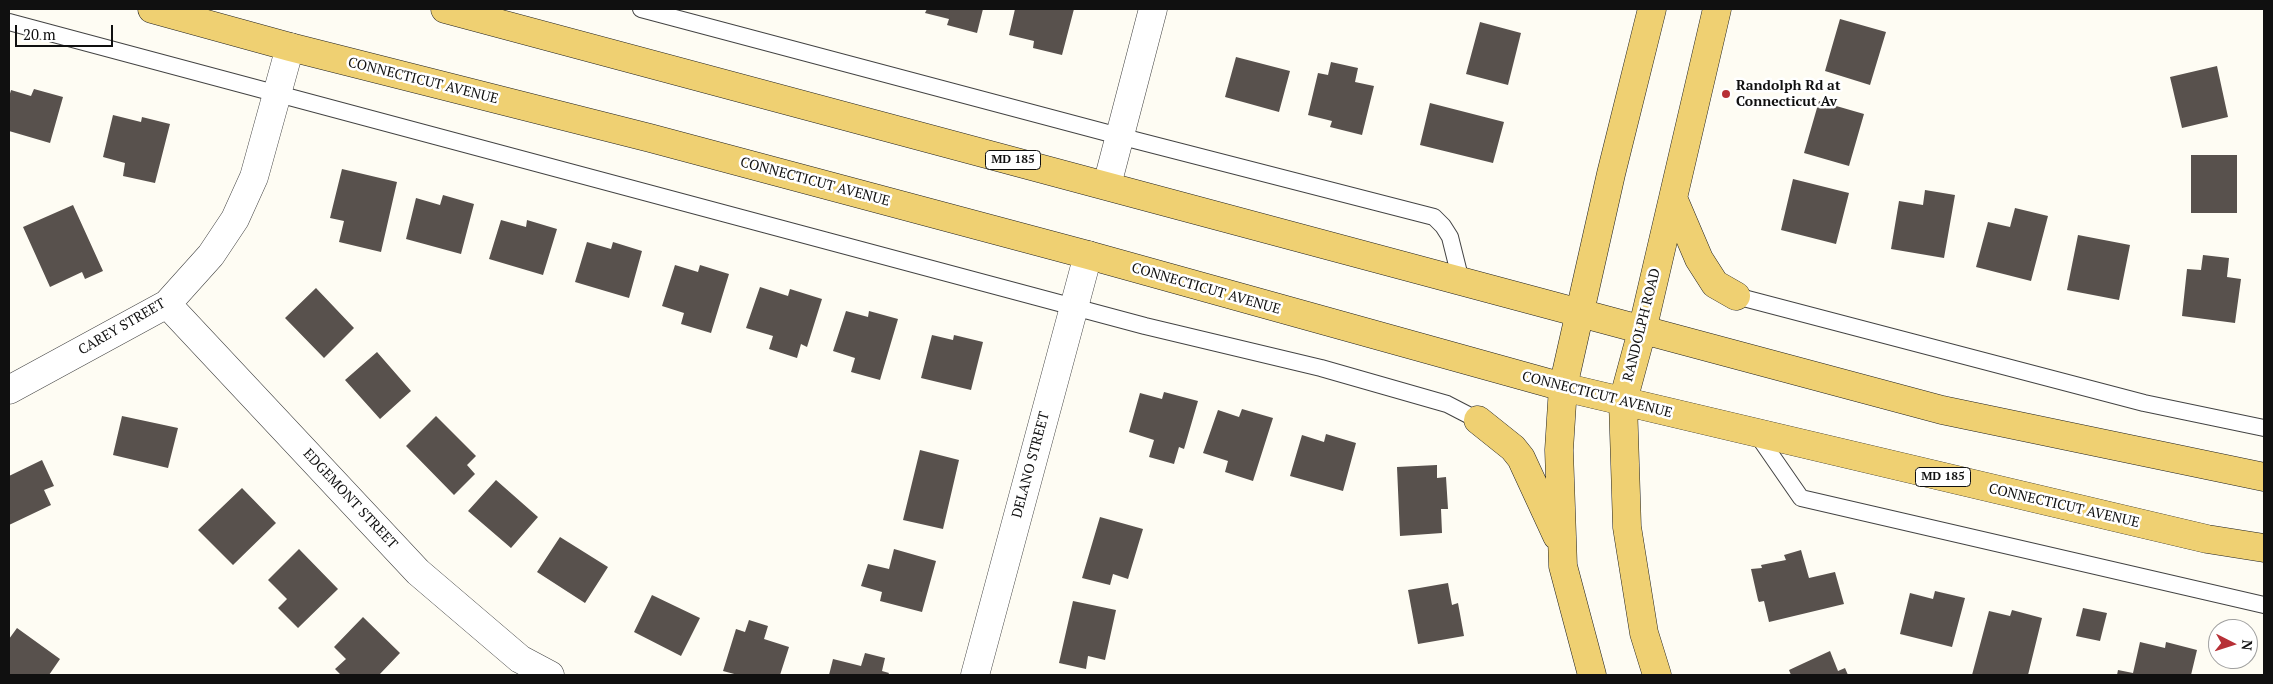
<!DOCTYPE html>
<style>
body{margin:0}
#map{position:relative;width:2273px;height:684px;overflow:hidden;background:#fefcf3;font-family:"PT Serif",serif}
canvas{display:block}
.frame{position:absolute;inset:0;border:10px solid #101010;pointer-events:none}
.north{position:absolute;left:2208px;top:619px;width:50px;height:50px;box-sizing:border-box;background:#fff;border:1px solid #9f9f9f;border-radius:50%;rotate:95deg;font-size:14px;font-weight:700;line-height:20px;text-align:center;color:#101010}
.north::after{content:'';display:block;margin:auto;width:18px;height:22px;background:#b73037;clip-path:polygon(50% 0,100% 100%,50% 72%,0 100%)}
.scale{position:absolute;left:15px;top:25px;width:98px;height:22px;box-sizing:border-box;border:2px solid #101010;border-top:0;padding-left:6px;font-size:15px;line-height:18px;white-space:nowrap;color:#101010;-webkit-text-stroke:4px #fff;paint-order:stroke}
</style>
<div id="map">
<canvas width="2273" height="684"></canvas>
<div class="frame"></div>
<div class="north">N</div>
<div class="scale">20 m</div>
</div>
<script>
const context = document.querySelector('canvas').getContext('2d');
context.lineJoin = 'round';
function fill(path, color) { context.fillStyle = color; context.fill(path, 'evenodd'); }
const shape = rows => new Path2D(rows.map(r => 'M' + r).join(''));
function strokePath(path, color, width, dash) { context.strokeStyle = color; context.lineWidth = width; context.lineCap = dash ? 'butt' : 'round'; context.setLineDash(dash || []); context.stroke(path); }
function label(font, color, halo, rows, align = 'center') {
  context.font = font + ' "PT Serif",serif'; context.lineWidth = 5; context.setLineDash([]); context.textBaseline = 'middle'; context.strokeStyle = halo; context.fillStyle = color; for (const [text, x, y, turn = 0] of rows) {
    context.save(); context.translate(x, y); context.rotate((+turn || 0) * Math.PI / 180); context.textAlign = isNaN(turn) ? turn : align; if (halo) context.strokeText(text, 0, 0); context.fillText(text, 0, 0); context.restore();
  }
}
fill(shape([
 [927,9,983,9,977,33,947,25,949,19,925,13],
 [1015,9,1074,9,1062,55,1033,48,1034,41,1009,35],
 [1840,19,1886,32,1870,85,1825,71],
 [1480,22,1521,33,1508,85,1466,74],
 [1236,57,1290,71,1279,112,1225,97],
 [1331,62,1358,68,1355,82,1374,86,1362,135,1330,127,1332,121,1308,115,1318,73,1328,75],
 [2217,66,2228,117,2182,128,2170,77],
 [34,89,63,97,50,143,9,131,9,97,11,90,31,96],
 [1819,101,1864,114,1849,166,1804,153],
 [1430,103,1504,122,1493,163,1420,145],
 [113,115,141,122,142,117,170,124,155,183,123,176,125,163,103,157],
 [2191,155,2237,155,2237,213,2191,213],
 [342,169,397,182,381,252,339,242,344,221,330,218],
 [1793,179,1849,193,1836,244,1781,230],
 [1925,190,1955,195,1944,258,1891,249,1899,201,1923,205],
 [443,195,474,204,461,254,406,239,416,198,440,205],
 [73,205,103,271,85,279,82,272,50,287,23,227],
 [2015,208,2048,216,2031,281,1976,267,1988,222,2010,227],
 [501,220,526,227,527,220,557,229,543,275,489,259],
 [2078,235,2130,245,2119,300,2067,290],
 [587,242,611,249,613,242,642,251,629,298,575,282],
 [2203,255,2229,258,2227,277,2241,279,2235,323,2182,316,2187,269,2201,270],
 [675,265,698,272,700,265,729,274,711,333,681,324,684,313,662,306],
 [760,287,788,296,790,289,822,299,807,347,801,344,797,358,769,349,773,336,746,328],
 [316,288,354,328,324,358,285,318],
 [846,311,868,317,869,311,898,319,880,380,851,372,855,358,833,351],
 [932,335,953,340,954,335,983,342,971,390,921,378],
 [377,352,411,391,380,419,345,380],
 [1164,392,1198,401,1184,449,1179,447,1174,464,1149,457,1154,440,1129,432,1140,393,1162,399],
 [1242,409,1273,418,1253,481,1225,472,1228,461,1203,453,1218,410,1239,417],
 [122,416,178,428,168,468,113,455],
 [436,416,476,456,467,465,475,474,454,495,406,446],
 [1326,434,1356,443,1343,491,1290,476,1302,435,1324,442],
 [920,450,959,460,943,529,903,520],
 [42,460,54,486,44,490,51,505,9,525,9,476],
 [1437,465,1437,478,1446,477,1448,509,1441,509,1442,533,1400,536,1397,467],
 [496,480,538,517,511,548,468,511],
 [242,488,276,523,233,565,198,530],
 [1100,517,1143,529,1128,579,1113,574,1110,585,1082,578],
 [560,537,608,567,585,603,537,572],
 [299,549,338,589,298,628,278,608,287,599,268,580],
 [894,549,936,561,922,612,880,601,882,592,861,586,868,564,889,569],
 [1801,550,1809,578,1835,572,1844,604,1769,622,1764,601,1759,602,1758,600,1751,569,1762,568,1761,565,1786,560,1784,555],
 [1448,583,1452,605,1458,603,1464,636,1418,644,1408,590],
 [1935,591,1965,598,1952,647,1900,634,1910,593,1933,599],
 [652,595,700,618,681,656,634,632],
 [1073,601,1116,610,1105,660,1088,656,1086,669,1059,663],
 [2083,608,2107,613,2100,641,2076,636],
 [2012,610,2042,618,2028,675,1972,675,1989,611,2010,616],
 [363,617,400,653,379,675,341,675,335,669,346,659,334,647],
 [749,620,768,626,764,639,789,647,780,675,738,675,723,671,736,629,745,632],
 [17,628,60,659,49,675,9,675,9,639],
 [2140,642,2165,648,2166,642,2197,650,2191,675,2117,675,2118,670,2133,673],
 [1830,651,1838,671,1845,668,1848,675,1791,675,1789,670],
 [865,653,885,658,882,671,889,673,888,675,829,675,833,659,861,666]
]), '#58514d');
const lane = shape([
 [641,9,1119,136,1434,217,1443,226,1450,237,1461,281],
 [9,22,1145,326,1321,368,1447,404,1478,420],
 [1736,296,2144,403,2264,428],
 [1756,433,1801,498,2264,605]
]);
const street = shape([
 [1107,185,1153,9],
 [167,304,418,572,520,659,550,675],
 [9,390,167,304,211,255,235,219,254,177,290,47],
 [975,675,1088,255]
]);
const primary = shape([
 [152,9,290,47,650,138,1088,255,1563,387,2207,539,2264,548],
 [445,9,1942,410,2264,477],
 [1673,198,1699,259,1715,284,1736,296],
 [1478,420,1513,448,1521,458,1557,536],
 [1592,675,1563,566,1559,450,1563,387,1611,174,1652,9],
 [1657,675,1644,633,1627,527,1623,401,1642,331,1717,9]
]);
strokePath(lane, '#434343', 18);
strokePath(street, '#434343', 29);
strokePath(primary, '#212121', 29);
strokePath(lane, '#fff', 16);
strokePath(street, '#fff', 28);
strokePath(primary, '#efd072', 28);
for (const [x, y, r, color] of [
 [1726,94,5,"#b73037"]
]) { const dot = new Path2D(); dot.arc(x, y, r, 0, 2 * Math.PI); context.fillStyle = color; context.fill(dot); strokePath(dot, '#fff', 2); }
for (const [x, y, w] of [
 [1013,160,55],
 [1943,477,55]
]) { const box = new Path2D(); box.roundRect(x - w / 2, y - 9.5, w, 19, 4); context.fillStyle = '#fff'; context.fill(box); strokePath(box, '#101010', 1); }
label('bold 12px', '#101010', null, [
 ["MD 185",1013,160],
 ["MD 185",1943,477]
]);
label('14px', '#101010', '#fff', [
 ["CONNECTICUT AVENUE",423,81,14],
 ["CONNECTICUT AVENUE",815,182,15],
 ["CONNECTICUT AVENUE",1206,289,16],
 ["RANDOLPH ROAD",1642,325,-76],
 ["CAREY STREET",122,327,-30],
 ["CONNECTICUT AVENUE",1597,395,14],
 ["DELANO STREET",1031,465,-75],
 ["EDGEMONT STREET",350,499,47],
 ["CONNECTICUT AVENUE",2064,506,13]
]);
label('bold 14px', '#101010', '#fff', [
 ["Randolph Rd at",1736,86],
 ["Connecticut Av",1736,102]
], 'left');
</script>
